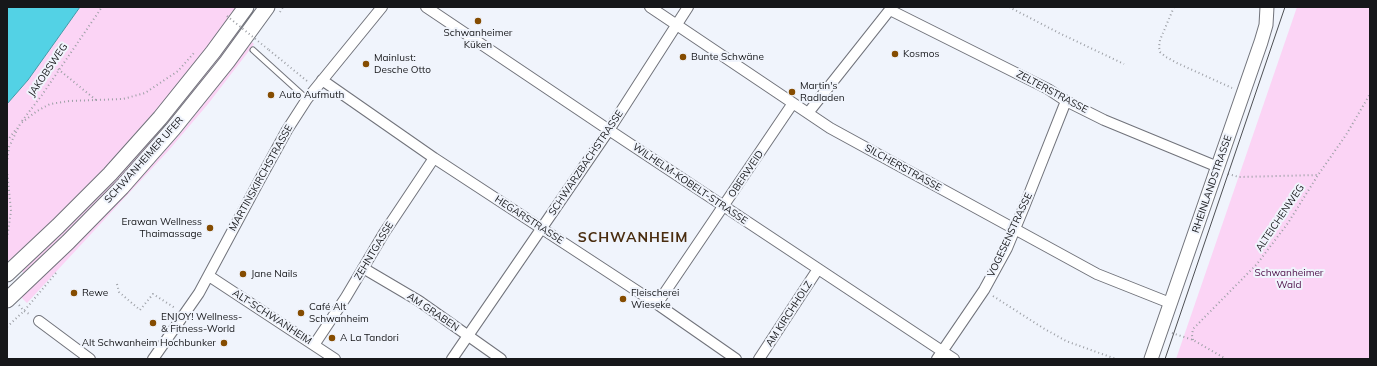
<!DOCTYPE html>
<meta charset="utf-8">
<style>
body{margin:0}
#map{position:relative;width:1377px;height:366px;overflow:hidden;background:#f0f4fc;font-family:Mulish,sans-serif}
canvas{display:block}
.frame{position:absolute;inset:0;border:8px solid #16171a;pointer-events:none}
</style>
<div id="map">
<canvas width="1377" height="366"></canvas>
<div class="frame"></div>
</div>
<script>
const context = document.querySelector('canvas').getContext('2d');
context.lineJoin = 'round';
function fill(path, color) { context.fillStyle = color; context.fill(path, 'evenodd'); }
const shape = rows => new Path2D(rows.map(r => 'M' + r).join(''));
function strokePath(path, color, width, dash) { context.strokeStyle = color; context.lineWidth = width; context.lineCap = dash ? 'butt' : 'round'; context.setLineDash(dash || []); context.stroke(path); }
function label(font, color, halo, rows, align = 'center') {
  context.font = font + ' Mulish,sans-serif'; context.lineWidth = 4; context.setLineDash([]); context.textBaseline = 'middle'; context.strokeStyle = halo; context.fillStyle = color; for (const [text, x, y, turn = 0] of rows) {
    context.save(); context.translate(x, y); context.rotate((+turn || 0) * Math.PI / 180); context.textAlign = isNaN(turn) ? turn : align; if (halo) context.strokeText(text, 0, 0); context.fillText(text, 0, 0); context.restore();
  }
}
fill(shape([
 [80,7,239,7,157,115,56,222,7,262,7,104,28,80],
 [1297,7,1370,7,1370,359,1176,359],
 [238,31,241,33,176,115,121,178,24,274,22,271,62,232,151,139,214,64],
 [252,42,254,44,245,56,208,104,169,150,27,303,21,297,136,183,184,129]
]), '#fbd4f5');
const water = shape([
 [7,7,80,7,28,80,7,104,7,7]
]);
fill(water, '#53d2e5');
strokePath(water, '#419aa8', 1);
const service = shape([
 [253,50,307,99]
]);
const minor = shape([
 [426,7,609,130,954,359],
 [650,7,830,128,1097,274,1170,303],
 [890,10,1048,89,1066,101,1104,120,1218,167],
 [322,80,434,158,657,304,736,359],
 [808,113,892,7],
 [363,268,419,301,501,359],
 [209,276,335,359],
 [657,304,793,103],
 [39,321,90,359],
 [314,345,346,297,384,233,434,158],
 [153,359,199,293,258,183,287,130,307,99,382,7],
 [452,359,609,130,688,7],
 [759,359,818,269],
 [937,359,984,290,1007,248,1024,207,1066,101]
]);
const tertiary = shape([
 [1151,359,1261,42,1266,25,1267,7]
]);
const secondary = shape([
 [7,274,58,226,110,174,160,118,213,52,246,7],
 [7,300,68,242,122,187,173,129,227,62,267,7]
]);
strokePath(service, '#71737b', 7);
strokePath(minor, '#71737b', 12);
strokePath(tertiary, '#71737b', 15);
strokePath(secondary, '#71737b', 17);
strokePath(shape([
 [1009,7,1059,33,1124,64],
 [1174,7,1160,40,1159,47,1160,52,1166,57,1177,63,1232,88],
 [280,12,283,7],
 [269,50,307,81],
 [58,69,96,100],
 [22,121,42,95,102,7],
 [7,141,17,128],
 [7,163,9,147,20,124,37,111,50,104,69,101,123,99,145,93,178,71,194,53],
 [7,170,11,211,7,239],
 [1228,174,1239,177,1318,175],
 [117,284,119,292,140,310,153,294,175,308],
 [993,296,1043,328,1066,341,1116,359],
 [19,305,24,311,31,315],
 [7,327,24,311,56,273],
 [1172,333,1193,340,1226,359],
 [1193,340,1192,335,1193,329,1257,264,1288,223,1318,175,1346,135,1370,94]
]), '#9c9fa5', 2, [1, 3]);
strokePath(service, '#fff', 5);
strokePath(minor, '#fff', 10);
strokePath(tertiary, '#fff', 13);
strokePath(secondary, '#fff', 15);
strokePath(shape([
 [1165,359,1285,7]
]), '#4d4f53', 1);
strokePath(shape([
 [227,16,269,50]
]), '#9c9fa5', 2, [1, 3]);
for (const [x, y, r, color] of [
 [478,21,4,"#854c01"],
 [895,54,4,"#854c01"],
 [683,57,4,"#854c01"],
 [366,64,4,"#854c01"],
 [792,92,4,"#854c01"],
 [271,95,4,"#854c01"],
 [210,228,4,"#854c01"],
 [243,274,4,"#854c01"],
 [74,293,4,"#854c01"],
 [623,299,4,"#854c01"],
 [301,313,4,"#854c01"],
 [153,323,4,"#854c01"],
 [332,338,4,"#854c01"],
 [224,343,4,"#854c01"]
]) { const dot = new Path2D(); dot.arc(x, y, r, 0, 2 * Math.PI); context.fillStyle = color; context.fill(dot); strokePath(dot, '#f0f4fc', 1.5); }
label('10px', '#16171a', '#f0f4fc', [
 ["Schwanheimer",478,33,"center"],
 ["Küken",478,45,"center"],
 ["Kosmos",903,54],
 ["Bunte Schwäne",691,57],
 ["Mainlust:",374,58],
 ["Desche Otto",374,70],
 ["Martin's",800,86],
 ["Radladen",800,98],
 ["Auto Aufmuth",279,95],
 ["Erawan Wellness",202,222,"right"],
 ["Thaimassage",202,234,"right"],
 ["Jane Nails",251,274],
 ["Rewe",82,293],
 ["Fleischerei",631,293],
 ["Wieseke",631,305],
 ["Café Alt",309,307],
 ["Schwanheim",309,319],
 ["ENJOY! Wellness-",161,317],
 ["& Fitness-World",161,329],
 ["A La Tandori",340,338],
 ["Alt Schwanheim Hochbunker",216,343,"right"]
], 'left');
label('10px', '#16171a', '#f0f4fc', [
 ["JAKOBSWEG",48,70,-56],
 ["ZELTERSTRASSE",1052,92,28],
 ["SCHWANHEIMER UFER",144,160,-48],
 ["SCHWARZBACHSTRASSE",586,163,-56],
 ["SILCHERSTRASSE",903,168,29],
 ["OBERWEID",746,174,-56],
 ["MARTINSKIRCHSTRASSE",261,178,-61],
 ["WILHELM-KOBELT-STRASSE",690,184,34],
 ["RHEINLANDSTRASSE",1212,184,-71],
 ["ALTEICHENWEG",1280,218,-56],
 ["HEGARSTRASSE",529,220,33],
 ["VOGESENSTRASSE",1010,235,-65],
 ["ZEHNTGASSE",374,251,-59],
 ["AM GRABEN",433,312,34],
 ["AM KIRCHHOLZ",789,314,-57],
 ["ALT-SCHWANHEIM",272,317,33]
]);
label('10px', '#4d1049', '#f0f4fc', [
 ["Schwanheimer",1289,273],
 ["Wald",1289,285]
]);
context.letterSpacing = '1px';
label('bold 14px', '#4a2d10', '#f0f4fc', [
 ["SCHWANHEIM",633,238]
]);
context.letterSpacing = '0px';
</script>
